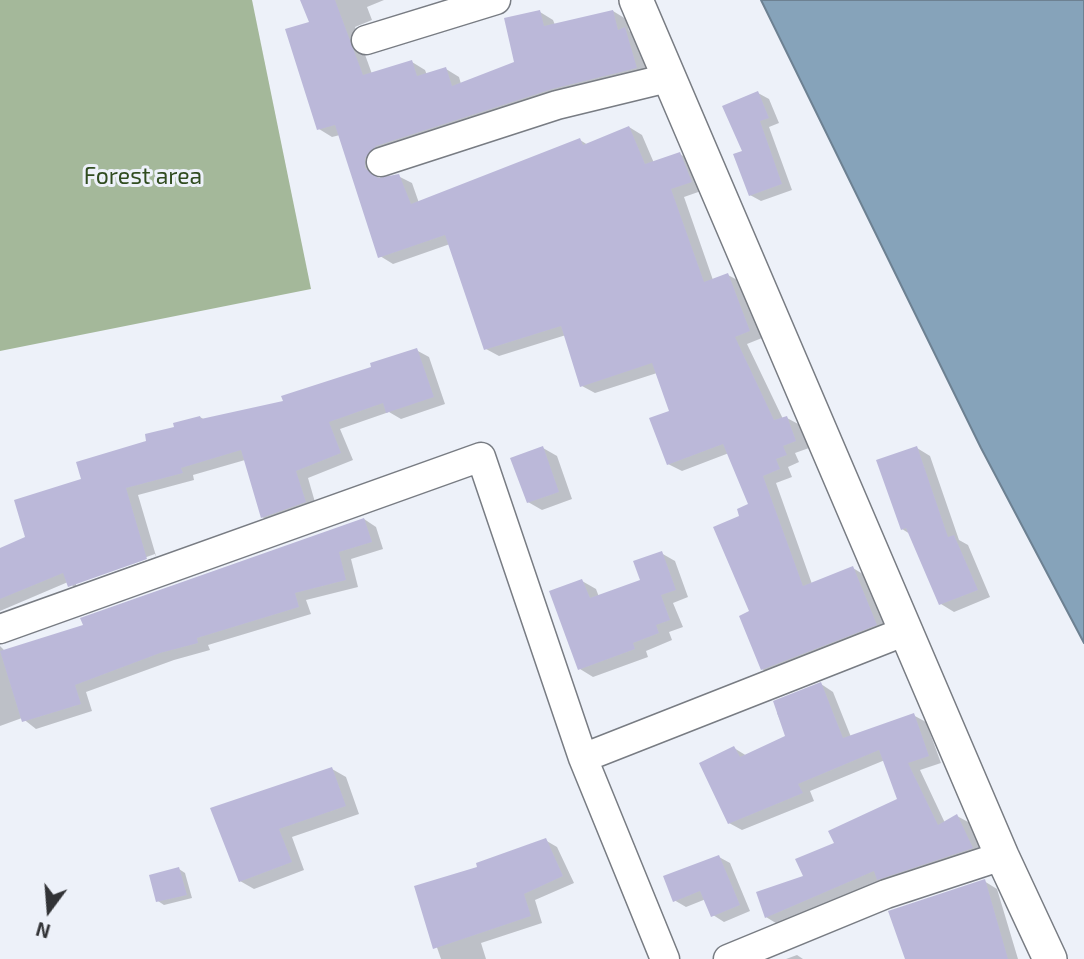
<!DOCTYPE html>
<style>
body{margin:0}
#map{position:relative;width:1084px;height:959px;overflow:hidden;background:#edf1f9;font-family:"Exo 2",sans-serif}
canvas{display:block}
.north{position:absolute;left:14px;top:875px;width:70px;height:70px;-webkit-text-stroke:5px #edf1f9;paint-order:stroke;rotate:196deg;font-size:19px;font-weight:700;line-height:28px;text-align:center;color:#323336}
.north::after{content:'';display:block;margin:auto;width:24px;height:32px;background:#323336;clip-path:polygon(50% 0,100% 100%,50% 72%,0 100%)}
</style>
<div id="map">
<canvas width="1084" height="959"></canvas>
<div class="north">N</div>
</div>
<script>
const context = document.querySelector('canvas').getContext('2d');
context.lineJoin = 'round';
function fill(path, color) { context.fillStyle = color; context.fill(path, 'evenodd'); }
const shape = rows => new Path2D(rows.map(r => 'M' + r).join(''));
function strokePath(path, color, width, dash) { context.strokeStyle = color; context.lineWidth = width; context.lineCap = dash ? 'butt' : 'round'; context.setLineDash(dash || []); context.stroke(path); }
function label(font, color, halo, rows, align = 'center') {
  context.font = font + ' "Exo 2",sans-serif'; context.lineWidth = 6; context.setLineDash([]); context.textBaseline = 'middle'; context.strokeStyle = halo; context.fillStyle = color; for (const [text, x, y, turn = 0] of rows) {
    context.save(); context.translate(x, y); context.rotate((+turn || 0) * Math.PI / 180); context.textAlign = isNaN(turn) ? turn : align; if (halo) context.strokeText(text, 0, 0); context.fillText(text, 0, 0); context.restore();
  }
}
fill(shape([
 [0,0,252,0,311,289,0,351]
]), '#a4b89a');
const water = shape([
 [761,0,1084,0,1084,643,981,448,761,0]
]);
fill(water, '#86a3ba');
strokePath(water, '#6d8192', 2);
fill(shape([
 [302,0,384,0,367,7,372,20,355,27,372,74,412,62,425,70,427,75,446,69,459,77,461,84,516,63,540,12,553,20,555,25,613,11,626,19,629,31,638,36,650,75,378,166,378,177,381,179,398,176,412,183,419,203,580,140,588,145,629,127,642,135,654,163,680,154,693,162,704,190,684,197,713,280,728,275,741,282,762,338,747,344,783,419,787,418,800,425,809,448,795,453,799,462,788,467,792,477,776,483,812,584,853,568,866,576,889,632,775,677,762,669,751,612,742,517,750,505,729,453,682,471,668,464,671,412,657,373,595,393,582,386,566,335,499,356,486,349,450,244,393,264,380,256,340,135,332,137,319,129,311,23],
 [758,93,769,99,779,123,769,127,792,190,761,201,750,195],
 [416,350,429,357,445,404,401,419,389,412,340,429,353,460,308,478,317,509,275,524,262,517,245,460,193,475,194,480,138,495,159,566,82,593,68,582,0,611,0,549,27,538,83,480,148,442,200,417,205,420,285,403],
 [155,554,156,557,76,586,76,582],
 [543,448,557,456,572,499,542,510,528,502],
 [917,448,930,456,959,540,968,545,990,597,954,612,941,604,910,534,902,529],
 [364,519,376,527,383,549,351,559,358,587,306,600,311,614,208,645,210,650,174,660,86,692,92,711,36,729,22,718,0,726,0,646,5,651,85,626],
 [661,553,675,561,688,597,673,603,683,627,669,632,672,640,646,651,648,657,593,677,580,669,582,581,596,589,599,597,642,581],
 [821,684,833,692,851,737,913,715,926,722,941,763,920,770,945,823,957,816,970,823,985,855,891,886,881,880,779,925,766,917,836,844,899,800,885,760,810,791,814,801,742,830,729,823,734,748,747,756,787,737,777,713],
 [332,769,346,777,359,814,292,837,304,870,254,889,240,881,212,809],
 [545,840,557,847,574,883,535,900,542,923,481,943,486,959,441,959,416,887,480,868],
 [719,857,730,863,750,911,724,922,713,915,706,899,686,907,674,900],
 [179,869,185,873,192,898,164,905,158,901],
 [984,881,997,889,1018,959,906,959],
 [797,955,803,959,786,959]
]), '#0003');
fill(shape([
 [300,0,335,0,363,75,412,60,417,76,446,67,452,86,514,62,504,18,540,10,544,26,613,10,618,30,625,27,637,68,552,89,376,146,365,158,365,168,378,178,399,174,411,204,580,138,583,145,629,126,645,164,680,152,692,182,671,189,704,282,728,273,750,331,735,337,774,420,787,416,796,441,783,446,787,455,776,459,780,469,763,476,803,586,853,566,877,625,761,670,739,616,749,611,713,527,739,516,737,509,748,504,723,444,667,465,649,418,669,411,652,363,580,387,561,326,484,350,445,235,378,258,335,125,317,130,285,29,309,22],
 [758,91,769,118,760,121,782,184,749,196,733,154,742,151,722,106],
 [417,348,434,397,386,413,383,403,329,422,341,453,296,471,306,502,261,518,241,450,181,468,183,473,126,488,147,559,68,587,63,573,0,599,0,548,25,537,14,500,81,479,76,462,146,441,145,434,174,427,173,423,200,416,201,419,283,401,281,396,371,367,370,363],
 [543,446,559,492,527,503,510,458],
 [917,446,948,537,954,535,978,590,939,605,906,528,901,530,876,460],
 [364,518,372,542,339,552,346,580,295,593,299,607,197,638,198,643,160,653,75,685,81,704,22,722,0,651,83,625,80,618],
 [662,551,676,590,661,595,670,620,656,625,659,633,633,643,635,649,578,670,549,591,582,579,590,598,640,580,633,561],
 [821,682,843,738,914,713,929,756,908,763,938,825,957,814,973,848,877,880,874,871,765,918,756,892,803,876,795,859,834,843,828,831,897,799,879,750,798,784,803,793,728,824,699,763,734,746,740,757,785,736,773,701],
 [332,767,346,806,279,829,292,862,239,882,210,808],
 [546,838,563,876,524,894,531,916,433,949,414,886,477,867,476,863],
 [719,855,740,905,711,917,700,891,673,902,663,876],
 [179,867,187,895,156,902,149,875],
 [985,879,1008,959,905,959,888,911]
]), '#bbb8d9');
const minor = shape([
 [366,40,496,0],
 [381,162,557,105,668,78],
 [0,629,481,457,583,758,665,959],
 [583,758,906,631],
 [728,959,886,894,1002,856]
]);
const tertiary = shape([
 [636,0,1002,856,1050,959]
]);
strokePath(minor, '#787c83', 31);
strokePath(tertiary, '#787c83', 36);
strokePath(minor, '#fff', 28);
strokePath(tertiary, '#fff', 33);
label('23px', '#304c1f', '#edf1f9', [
 ["Forest area",143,176]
]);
</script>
